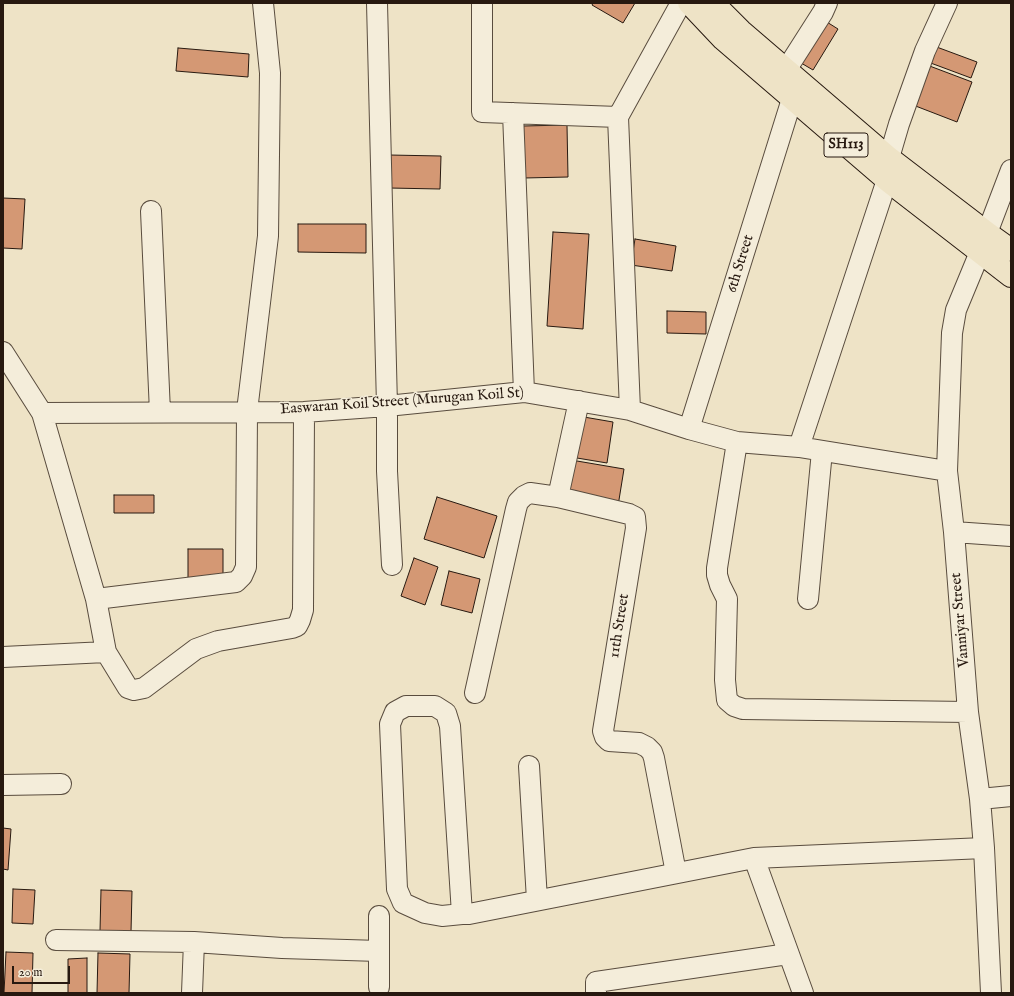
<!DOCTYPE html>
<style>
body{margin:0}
#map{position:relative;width:1014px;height:996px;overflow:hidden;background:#eee3c6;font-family:"IM FELL English",serif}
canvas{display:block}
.frame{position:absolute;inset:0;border:4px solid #271910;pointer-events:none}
.scale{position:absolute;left:12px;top:966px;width:58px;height:18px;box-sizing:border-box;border:2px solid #271910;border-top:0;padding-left:5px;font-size:12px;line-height:14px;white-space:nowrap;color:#271910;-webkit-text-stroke:3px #f4edda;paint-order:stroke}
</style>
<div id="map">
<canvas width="1014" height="996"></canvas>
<div class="frame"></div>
<div class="scale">20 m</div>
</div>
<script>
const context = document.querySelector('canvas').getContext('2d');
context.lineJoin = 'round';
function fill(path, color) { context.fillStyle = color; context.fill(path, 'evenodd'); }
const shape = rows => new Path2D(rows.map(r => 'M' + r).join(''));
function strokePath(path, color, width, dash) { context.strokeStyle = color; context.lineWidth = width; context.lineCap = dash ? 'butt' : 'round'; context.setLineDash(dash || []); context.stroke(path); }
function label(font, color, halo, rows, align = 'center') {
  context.font = font + ' "IM FELL English",serif'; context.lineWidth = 3; context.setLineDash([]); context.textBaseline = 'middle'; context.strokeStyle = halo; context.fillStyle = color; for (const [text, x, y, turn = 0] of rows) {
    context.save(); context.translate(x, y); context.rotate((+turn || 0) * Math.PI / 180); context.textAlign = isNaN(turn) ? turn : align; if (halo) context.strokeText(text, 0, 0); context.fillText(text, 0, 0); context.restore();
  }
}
const building = shape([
 [593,3,635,3,623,23,592,5,593,3],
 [822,19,838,29,813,70,796,60,822,19],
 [934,46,977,62,971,78,928,62,934,46],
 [178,48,249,54,248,77,176,71,178,48],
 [927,65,972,82,957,122,913,105,927,65],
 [567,125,568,177,524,178,523,126,567,125],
 [389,155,441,156,440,189,389,188,389,155],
 [3,198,25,199,22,249,3,248,3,198],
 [298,224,366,224,366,253,298,252,298,224],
 [553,232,589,234,583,329,547,326,553,232],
 [635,239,676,246,672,271,631,265,635,239],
 [667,311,706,312,706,334,667,333,667,311],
 [578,416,613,422,607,463,571,457,578,416],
 [571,460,624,469,618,506,565,497,571,460],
 [114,495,154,495,154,513,114,513,114,495],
 [437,497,497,516,484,558,424,539,437,497],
 [188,549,223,549,223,579,188,579,188,549],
 [414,558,438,567,425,605,401,596,414,558],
 [449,571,480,579,472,613,441,605,449,571],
 [3,828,11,829,8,870,3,869,3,828],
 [13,889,35,890,33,924,12,923,13,889],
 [101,890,132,891,131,932,100,931,101,890],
 [6,952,33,953,32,993,4,993,6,952],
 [98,953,130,954,129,993,97,993,98,953],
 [87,958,87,993,68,993,68,959,87,958]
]);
fill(building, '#d49874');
strokePath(building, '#271910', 1);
const minor = shape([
 [377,3,387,406,387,471,392,565],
 [482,3,482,112,618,117],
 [786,70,823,12,827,3],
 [513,113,524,392],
 [889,158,899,124,925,51,947,3],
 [151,211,160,412],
 [987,233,1011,170],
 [980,252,956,310,952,333,947,471,954,532,968,712,980,799,984,848,991,993],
 [3,352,42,413,96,599,106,652,128,688,134,690,144,688,196,649,218,641,292,628,297,626,300,620,303,610,304,412],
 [630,410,618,117,681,3],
 [42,413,304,412,387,406,524,392,630,410,689,429,737,442,799,447,947,471],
 [689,429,792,99],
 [737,442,717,568,717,575,720,585,727,599,725,680,727,700,734,706,743,709,968,712],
 [799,447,887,180],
 [558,497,579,401],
 [954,532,1011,536],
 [96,599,236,582,242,576,246,567,247,411,268,236,270,73,263,3],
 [808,599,822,451],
 [3,657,106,652],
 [475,693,516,509,518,502,524,496,530,493,558,497,629,514,635,517,636,528,603,731,605,737,609,741,639,743,647,747,652,752,654,758,676,873],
 [529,766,537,900],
 [3,785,61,784],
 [980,799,1011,796],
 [754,858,803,993],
 [462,914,450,726,446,713,435,706,406,706,395,712,390,724,397,889,403,903,425,913,442,916,462,914,469,914,754,858,984,848],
 [56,940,194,942,282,948,379,951],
 [379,987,379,916],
 [192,993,194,942],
 [596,993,596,982,788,954]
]);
const major = shape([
 [689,3,723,39,887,180,1011,276],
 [713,3,741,31,889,158,987,233,1011,250]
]);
strokePath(minor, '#594c3e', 22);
strokePath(major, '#271910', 24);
strokePath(minor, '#f4edda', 20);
strokePath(major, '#eee3c6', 22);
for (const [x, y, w] of [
 [846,145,44]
]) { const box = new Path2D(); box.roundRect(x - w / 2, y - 12, w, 24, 3); context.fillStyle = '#f4edda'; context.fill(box); strokePath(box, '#271910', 1); }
label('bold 14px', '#271910', null, [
 ["SH113",846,145]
]);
label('15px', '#271910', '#f4edda', [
 ["6th Street",741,264,-73],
 ["Easwaran Koil Street (Murugan Koil St)",402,402,-4],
 ["Vanniyar Street",961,620,-95],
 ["11th Street",620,626,-81]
]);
</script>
